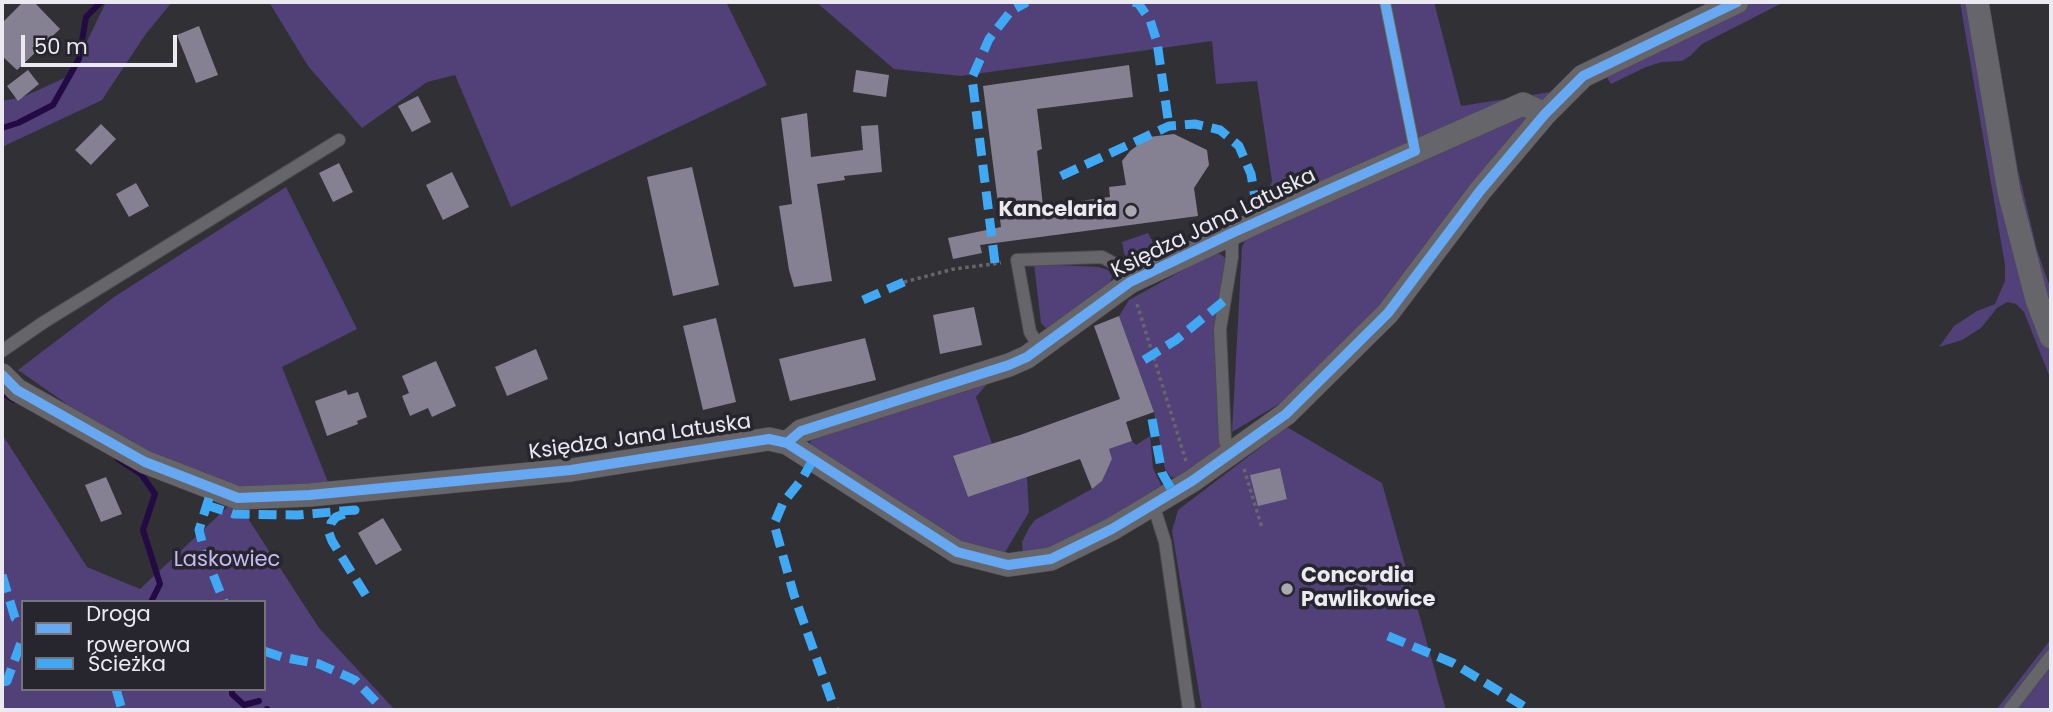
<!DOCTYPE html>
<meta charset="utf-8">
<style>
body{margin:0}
#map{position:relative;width:2053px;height:712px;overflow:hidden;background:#313035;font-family:Poppins,sans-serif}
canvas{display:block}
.frame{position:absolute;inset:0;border:4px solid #ebeaf0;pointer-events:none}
.legend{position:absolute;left:21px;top:600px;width:245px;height:91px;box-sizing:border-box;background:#27252d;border:2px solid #75747b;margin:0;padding:9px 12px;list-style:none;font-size:21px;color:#ebeaf0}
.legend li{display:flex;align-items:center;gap:14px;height:35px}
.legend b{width:35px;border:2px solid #75747b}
.scale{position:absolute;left:21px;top:35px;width:156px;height:32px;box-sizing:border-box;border:4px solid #ebeaf0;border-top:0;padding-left:9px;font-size:21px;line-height:24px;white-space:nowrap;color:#ebeaf0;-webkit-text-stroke:5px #27252d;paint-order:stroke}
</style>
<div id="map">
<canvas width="2053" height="712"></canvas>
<div class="frame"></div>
<ul class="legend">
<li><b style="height:9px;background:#66a8f1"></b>Droga rowerowa</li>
<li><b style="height:9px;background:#3fa9f5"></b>Ścieżka</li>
</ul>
<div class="scale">50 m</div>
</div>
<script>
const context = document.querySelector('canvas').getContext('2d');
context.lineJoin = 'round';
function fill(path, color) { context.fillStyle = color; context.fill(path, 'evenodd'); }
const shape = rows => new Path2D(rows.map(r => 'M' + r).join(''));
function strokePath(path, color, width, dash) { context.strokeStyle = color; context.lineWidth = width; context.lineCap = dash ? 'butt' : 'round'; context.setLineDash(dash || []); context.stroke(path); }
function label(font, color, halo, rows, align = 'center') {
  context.font = font + ' Poppins,sans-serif'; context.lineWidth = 7; context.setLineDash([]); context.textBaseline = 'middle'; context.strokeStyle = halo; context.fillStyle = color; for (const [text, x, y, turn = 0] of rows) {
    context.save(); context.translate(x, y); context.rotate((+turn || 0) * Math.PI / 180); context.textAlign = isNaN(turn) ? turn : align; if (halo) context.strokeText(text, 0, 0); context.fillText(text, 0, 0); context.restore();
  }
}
fill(shape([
 [106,2,172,2,145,35,102,100,2,147,2,101,23,97,71,75],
 [269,2,726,2,767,85,511,207,455,75,427,82,362,128,308,66],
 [816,2,1434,2,1461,106,1576,88,1377,314,1299,392,1232,432,1242,247,1272,181,1257,81,1216,84,1212,41,961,76,894,69],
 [1751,2,1784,2,1702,44,1690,56,1682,61,1662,62,1646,67,1611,84,1605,74],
 [1960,2,1971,2,2036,318,2051,349,2051,380,2024,312,2016,304,2007,302,1997,308,1981,328,1962,340,1939,347,1954,326,1977,311,1995,304,2005,281,2005,265],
 [1983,2,1989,2,2018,170,2037,250,2051,290,2051,314,2016,189],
 [286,187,357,329,282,367,330,487,236,500,319,628,395,710,2,710,2,434,87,567,140,589,235,500,104,434,64,402,18,370,114,297],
 [23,602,264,602,264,689,23,689],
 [1148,233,1151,239,1162,239,1160,256,1127,260,1124,253,1122,242],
 [1212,254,1220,254,1227,259,1221,447,1177,478,1171,477,1165,469,1154,412,1119,316,1129,300],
 [1034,264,1099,267,1108,270,1112,276,1110,283,1047,329,1041,323],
 [987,384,976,397,992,444,953,457,968,497,1027,477,1029,512,1004,554,948,538,814,450,810,443,812,438],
 [1287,427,1382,483,1446,710,1202,710,1172,531,1178,510],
 [1280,468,1287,498,1287,499,1251,475],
 [1150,436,1153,468,1162,487,1101,527,1038,555,1023,555,1022,542,1029,528,1035,520,1092,489,1102,481,1112,459,1109,449,1132,441,1136,445],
 [2051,639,2051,648,2002,710,1996,710],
 [2051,665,2051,710,2017,710,2021,704]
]), '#524078');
strokePath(shape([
 [2,128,18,123,53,105,79,59,86,17,101,2],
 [2,393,14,400],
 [118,459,141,474,155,494,143,530,160,584,151,602],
 [232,689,232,694,244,705,259,701],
 [267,709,267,710]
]), '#240a44', 6);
fill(shape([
 [23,2,34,2,60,29,17,70,2,56,2,23],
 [199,26,218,75,196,83,177,35],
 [1129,65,1133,97,1037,109,1042,149,1037,151,1043,206,1110,197,1109,187,1126,185,1122,161,1130,151,1149,137,1174,134,1207,150,1209,165,1194,188,1198,216,980,245,982,253,953,259,948,238,1001,227,983,86],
 [28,70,39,84,18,101,7,86],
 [856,70,889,75,886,97,853,92],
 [418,96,431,122,412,132,398,106],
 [807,113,811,157,863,150,861,126,878,125,882,172,844,176,845,180,817,184,832,281,794,287,789,270,779,206,792,204,781,118],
 [101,124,116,139,91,165,75,150],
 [339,163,353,192,333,202,319,173],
 [692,167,719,285,673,296,647,177],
 [452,172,469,207,443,220,426,185],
 [136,183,149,206,129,217,116,194],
 [974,307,982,345,940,354,933,315],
 [1119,316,1154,412,1126,422,1132,441,1109,449,1112,459,1102,481,1092,489,1080,459,968,497,953,456,1020,435,1120,399,1094,326],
 [716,318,736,402,703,410,683,326],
 [865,338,876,380,790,401,779,359],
 [536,349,548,379,507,396,495,367],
 [436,361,456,406,432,417,428,408,410,416,402,396,409,393,402,376],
 [346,390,348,395,358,392,367,417,357,421,358,424,327,436,315,401],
 [1280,468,1287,499,1258,506,1250,475],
 [106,477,122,514,101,522,85,485],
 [383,518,402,550,376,565,358,533]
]), '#868192');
const service = shape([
 [1385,2,1415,151],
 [1039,346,1030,332,1017,260,1102,257,1121,267,1130,282],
 [2,351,44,322,339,140],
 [1229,454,1225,440,1220,329,1232,257,1232,233],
 [1153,504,1165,542,1189,710],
 [2009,710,2051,656]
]);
const minor = shape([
 [1977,2,2009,192,2037,300,2051,337],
 [2,375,17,390,145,462,238,498,310,495,571,470,769,439,787,443,957,552,1008,565,1051,559,1112,529,1192,481,1286,414,1388,313,1480,191,1545,114,1583,76,1737,2],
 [787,443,801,431,1009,365,1027,357,1130,282,1259,221,1523,104,1545,114]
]);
strokePath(service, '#4c4b4f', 14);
strokePath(minor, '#4c4b4f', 24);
strokePath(shape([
 [904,282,954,269,1001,263],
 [1137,304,1186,461],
 [1244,469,1262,528]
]), '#67666b', 3.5, [3.5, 3.5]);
strokePath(service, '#666569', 12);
strokePath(minor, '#666569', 23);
strokePath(shape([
 [1133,2,1138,3,1150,20,1157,42,1169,126],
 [1061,176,1169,126,1195,124,1220,130,1239,146,1251,174,1259,221],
 [995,263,972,78,989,39,1011,11,1027,2],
 [863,300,904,282],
 [1144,360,1176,340,1225,300],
 [1152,419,1162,473,1173,492],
 [813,460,802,479,783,503,774,524,794,595,835,710],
 [209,498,199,530,205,554,224,602],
 [206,505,234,514,297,515,355,510,336,517,331,523,329,533,332,541,370,602],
 [2,575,15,618,23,623],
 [1388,636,1453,663,1530,710],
 [264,651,282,657,319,664,355,680,380,706],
 [2,682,7,681,23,637],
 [116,689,122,710]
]), '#3fa9f5', 9, [18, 9]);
strokePath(shape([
 [2,375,17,390,145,462,238,498,310,495,571,470,769,439,787,443,957,552,1008,565,1051,559,1112,529,1192,481,1286,414,1388,313,1480,191,1545,114,1583,76,1737,2],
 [787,443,801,431,1009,365,1027,357,1130,282,1232,233,1415,151,1385,2]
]), '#66a8f1', 10);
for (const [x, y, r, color] of [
 [1131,211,7,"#aaa9af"],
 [1287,589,7,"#aaa9af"]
]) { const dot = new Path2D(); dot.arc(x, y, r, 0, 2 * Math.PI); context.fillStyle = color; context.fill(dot); strokePath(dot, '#27252d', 2.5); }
label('bold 21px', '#ebeaf0', '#27252d', [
 ["Kancelaria",1117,211],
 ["Concordia",1301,577,"left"],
 ["Pawlikowice",1301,601,"left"]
], 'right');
label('21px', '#ebeaf0', '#27252d', [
 ["Księdza Jana Latuska",1214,224,-26],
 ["Księdza Jana Latuska",640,438,-8]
]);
label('21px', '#c9baf5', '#27252d', [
 ["Laskowiec",227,561]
]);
</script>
